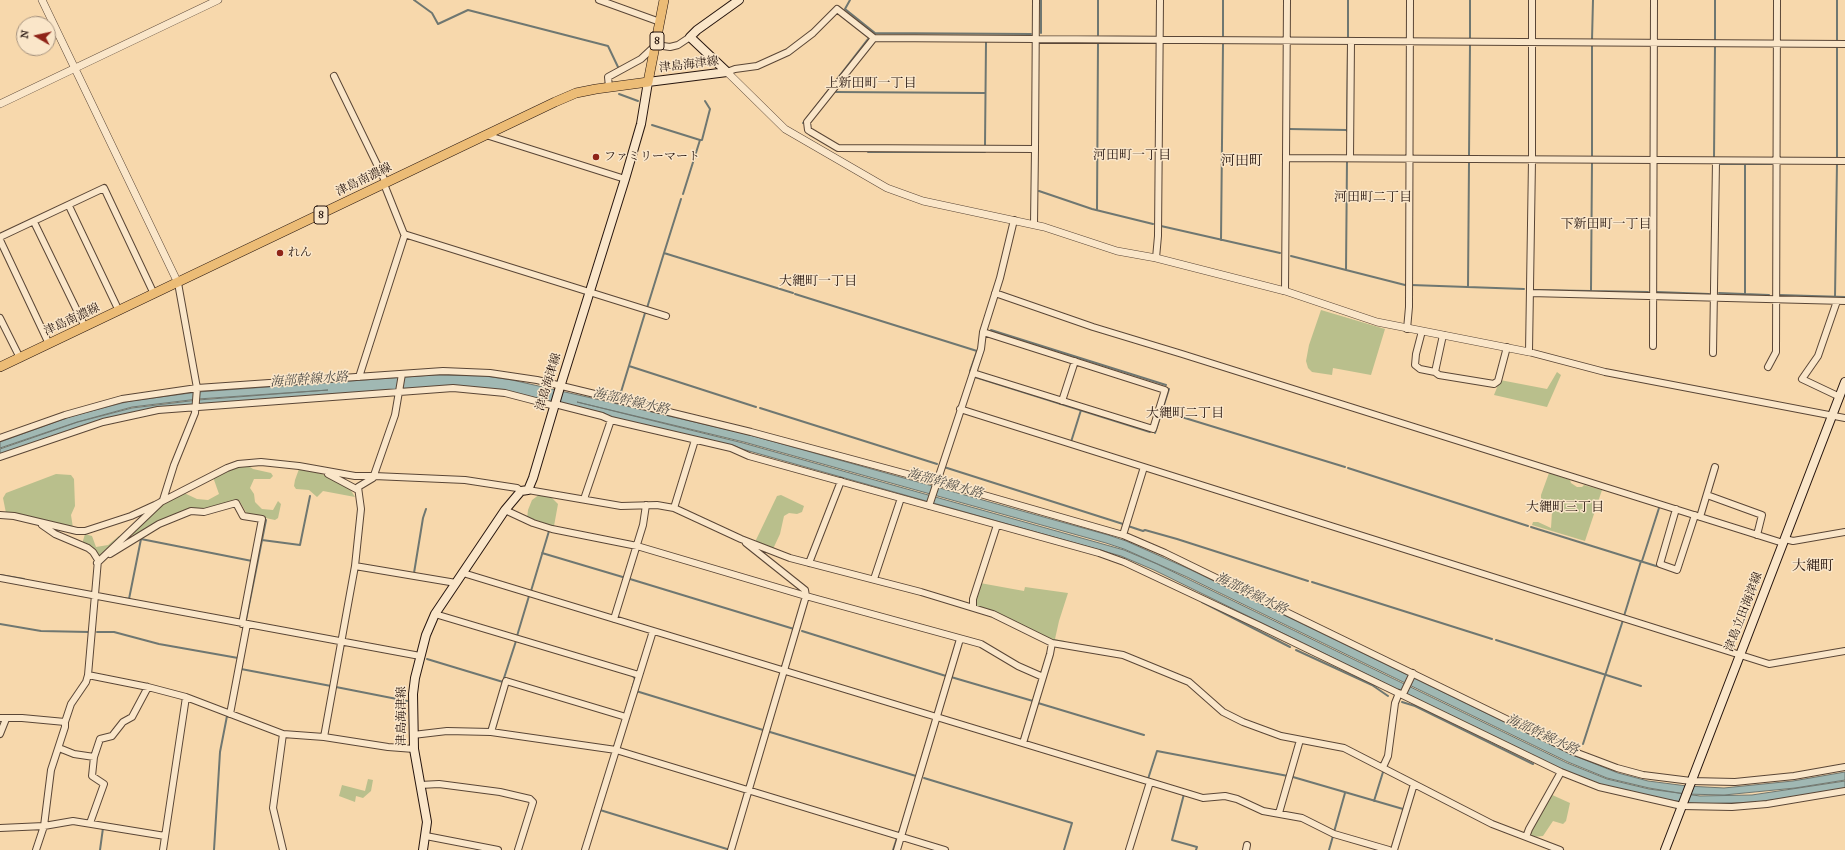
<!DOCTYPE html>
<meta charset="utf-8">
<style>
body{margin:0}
#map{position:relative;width:1845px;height:850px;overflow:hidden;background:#f7d8ac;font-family:"IM FELL French Canon",serif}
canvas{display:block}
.north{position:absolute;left:16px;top:16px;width:40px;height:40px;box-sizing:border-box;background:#fae6c9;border:1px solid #a5927e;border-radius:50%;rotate:279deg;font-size:11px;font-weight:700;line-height:16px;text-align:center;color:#26150e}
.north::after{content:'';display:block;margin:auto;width:14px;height:18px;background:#8f2418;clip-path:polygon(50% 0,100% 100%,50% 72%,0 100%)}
</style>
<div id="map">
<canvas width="1845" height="850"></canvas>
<div class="north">N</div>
</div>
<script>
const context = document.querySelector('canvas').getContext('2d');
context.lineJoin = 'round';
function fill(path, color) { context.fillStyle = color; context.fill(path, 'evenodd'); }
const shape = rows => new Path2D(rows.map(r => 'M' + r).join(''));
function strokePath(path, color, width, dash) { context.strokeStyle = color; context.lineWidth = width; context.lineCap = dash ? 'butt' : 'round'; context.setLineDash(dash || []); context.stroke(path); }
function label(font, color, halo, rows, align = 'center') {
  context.font = font + ' "IM FELL French Canon","Noto Serif JP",serif'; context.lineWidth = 3; context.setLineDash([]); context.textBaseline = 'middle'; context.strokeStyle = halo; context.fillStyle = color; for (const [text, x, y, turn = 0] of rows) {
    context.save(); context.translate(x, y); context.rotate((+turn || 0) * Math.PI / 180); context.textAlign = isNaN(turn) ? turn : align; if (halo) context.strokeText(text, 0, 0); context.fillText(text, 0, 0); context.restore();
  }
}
fill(shape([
 [1321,310,1385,329,1371,375,1333,368,1332,375,1312,372,1308,368,1306,361,1309,345],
 [1557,372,1561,375,1547,407,1494,395,1500,380,1547,389],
 [247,465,253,469,271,473,273,476,270,479,254,479,250,488,254,494,255,502,262,509,273,510,278,501,281,504,278,518,275,520,247,514,239,500,199,510,131,536,165,501,182,492,197,499,208,500,219,494,213,477,238,466],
 [299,469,322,474,350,489,355,497,323,491,317,497,309,490,296,489,294,486,295,480],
 [1549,473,1570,480,1571,483,1577,487,1582,487,1584,485,1602,490,1585,541,1532,525,1533,522,1538,522,1551,528,1552,512,1549,503,1541,499,1541,495],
 [56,474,71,475,74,479,75,506,71,515,73,528,6,513,3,498,6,493],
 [540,494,550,496,558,504,554,526,552,528,527,519,528,510,532,500],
 [781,495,804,506,802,512,797,514,789,513,784,516,780,534,773,549,755,542,777,496],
 [85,534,92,536,96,547,108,545,119,536,122,536,100,556,82,544],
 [980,583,1024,591,1025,587,1068,593,1059,621,1055,639,1065,641,1067,644,1053,642,979,608,976,605,976,596],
 [368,779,373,780,371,791,363,798,356,796,355,802,339,796,342,785,365,791],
 [1550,794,1570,803,1566,821,1563,824,1553,821,1543,836,1534,837,1529,834]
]), '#b9bf8c');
const water = shape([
 [433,375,485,376,512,380,609,402,746,434,1108,535,1126,541,1189,569,1570,754,1618,773,1648,781,1687,786,1724,788,1793,781,1845,772,1845,780,1795,788,1724,795,1685,794,1649,788,1607,778,1568,762,1187,577,1124,549,1106,543,744,442,577,402,743,443,1124,550,1157,564,1567,763,1607,779,1649,789,1700,796,1752,795,1845,781,1845,789,1758,802,1698,804,1642,796,1602,785,1562,770,1154,570,1121,556,742,449,735,446,610,417,604,413,505,391,456,386,197,405,109,418,0,454,0,449,78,422,132,408,198,400,328,390,198,399,132,407,77,422,0,448,0,442,72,416,130,401,198,392,433,375]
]);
fill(water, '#a0b8b3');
strokePath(water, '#6f7771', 1);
strokePath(shape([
 [414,0,432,13,438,24,468,10,608,46,618,67],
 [850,0,845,9,875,33,1031,34],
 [1041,0,1041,33],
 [1098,35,1098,0],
 [1223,36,1223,0],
 [1348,38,1348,0],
 [1470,39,1470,0],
 [1592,40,1593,0],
 [1715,41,1715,0],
 [1837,42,1837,0],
 [836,92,985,93],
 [619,94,638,101],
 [803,123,868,39],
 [652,125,700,140,683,194],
 [1289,129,1347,130],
 [1347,131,1348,45],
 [700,140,702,140,710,109,705,101],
 [985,145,986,42],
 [868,152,985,152],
 [1469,155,1470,45],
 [1592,157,1592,44],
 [1714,158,1715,45],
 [1837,159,1837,46],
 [1719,164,1745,164,1745,294],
 [1745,164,1772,164],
 [1039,191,1092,209,1153,224],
 [681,199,664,253,793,293],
 [1097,210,1098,43],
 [1161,226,1280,253],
 [1221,240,1223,44],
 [1291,256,1405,285],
 [1346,270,1347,160],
 [1411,285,1524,289],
 [1468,287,1469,162],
 [1534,290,1648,292],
 [1591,290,1592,162],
 [1657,292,1709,294],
 [1719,293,1769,295],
 [795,294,977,351,970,371],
 [1779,295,1845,297],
 [1835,297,1837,163],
 [647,308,664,253],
 [991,330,1166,385],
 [629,366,756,407],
 [975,377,1150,432],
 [621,392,645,313],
 [760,408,937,464],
 [1162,411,1345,467],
 [1155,433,1169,389],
 [1071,442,1081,410],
 [944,467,1123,524],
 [1348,468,1528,526],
 [1128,526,1143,531,1145,530,1177,539,1308,581],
 [1531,527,1656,566],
 [262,540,300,545,310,496],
 [542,553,626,578],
 [1642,561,1659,508],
 [414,573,423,518,426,509],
 [0,575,24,579],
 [630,579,794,629],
 [1312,582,1492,639],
 [531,591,549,531],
 [111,596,129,599,141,539,252,561],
 [1202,602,1290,647],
 [1624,616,1641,561],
 [246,620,266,520],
 [0,624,41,631,89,632],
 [802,631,946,676,946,677],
 [97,632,114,632,159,644,238,658],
 [517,636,529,596],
 [1496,640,1641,686],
 [1296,650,1372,685,1388,696],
 [427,659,503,682],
 [241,669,331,686],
 [951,677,1033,701],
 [504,678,516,641],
 [336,687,407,701],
 [632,689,635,679,633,676],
 [636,691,763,730],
 [1402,702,1415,706,1533,764],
 [1038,703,1144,735],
 [770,732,916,776],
 [1583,744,1623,620],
 [1293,777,1403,809,1403,810],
 [924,778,1072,823,1064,850],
 [1148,779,1157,751,1288,776],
 [1184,794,1172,840,1197,847,1196,850],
 [1374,801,1383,772],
 [600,810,727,849],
 [1334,832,1345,793],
 [899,833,904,818],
 [100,850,103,828],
 [214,850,220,752,227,716],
 [893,850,897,838],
 [1329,850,1333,836]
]), '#6f7771', 2);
const minor = shape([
 [599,0,660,22],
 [1532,0,1532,160,1529,352,1605,372,1845,418],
 [874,38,807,122,808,130,811,132,838,148,1035,149,1036,0],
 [727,72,735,69,757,66,788,52,813,33,837,9,874,38,1845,44],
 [334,76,386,183],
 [609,87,608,77,641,59,656,45,670,47,678,45,690,37],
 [486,135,625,179],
 [1286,158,1287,0],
 [1350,158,1351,41],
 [384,184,404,234,666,316],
 [69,206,119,311],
 [34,222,85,327],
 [1034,224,1035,149],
 [0,237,104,188,154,294],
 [0,240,49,344],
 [1156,258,1158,236,1160,0],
 [1285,291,1286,158,1845,161],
 [995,293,1093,327,1182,354,1783,543],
 [1530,293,1845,301],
 [1837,301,1818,356,1802,379,1840,397],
 [0,318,20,358],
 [1407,329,1409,307,1410,0],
 [1422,331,1416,354,1415,365,1420,369,1435,372],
 [1443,335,1435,372,1439,375,1494,384,1498,381,1507,347],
 [1653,346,1654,0],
 [1713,353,1716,161],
 [1768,367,1776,352,1777,0],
 [973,373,1153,429,1165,390,983,332],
 [359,377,405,234],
 [1062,401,1075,361],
 [555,404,602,416,611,420,731,448,749,456,1099,553,1124,562,1260,626,1561,772,1599,787,1682,806,1732,807,1767,804,1845,791],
 [960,409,1769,664,1845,651],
 [0,438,65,415,122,399,197,388,443,371,490,373,537,380,751,432,970,491,1123,535,1165,553,1572,751,1617,768,1643,775,1691,781,1735,782,1794,776,1845,767],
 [0,457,103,422,158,410,453,388,505,393,555,406],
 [328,474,358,490],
 [528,490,621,506,657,505,674,508,741,539,790,558,921,592,993,614,1052,643,1123,655,1189,682,1223,712,1243,722,1281,736,1344,748,1492,824,1560,850],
 [1707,495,1762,515,1757,535],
 [584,499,611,420],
 [929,506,981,349,983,332,1000,278,1014,220],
 [674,508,695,440],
 [1676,509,1660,564,1677,570,1695,515],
 [505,510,533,523,552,529,637,546,806,596,981,644,1018,666,1043,677],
 [0,515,14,516,77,531,85,531,131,516,155,505,227,468,238,464,261,462,299,466,355,476,374,476,465,480,517,488,521,491],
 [1700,517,1715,467],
 [1123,535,1144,467],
 [1785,539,1793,541,1845,532],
 [110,554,159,524,191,511,204,512,236,503,243,516,262,519,242,624],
 [97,563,163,500,174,465,195,413,197,388,178,283],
 [809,563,841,481],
 [355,566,456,583],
 [463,573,1203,798,1225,796,1237,799,1263,811,1302,818,1334,834,1389,850],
 [0,578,420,656],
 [874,579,901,498],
 [973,607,973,599,997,525],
 [435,614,639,675],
 [614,619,643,525,646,505],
 [88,675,148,687,186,697,283,734,324,737,388,747,414,749],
 [1403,694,1413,673],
 [230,714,247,624],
 [0,718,22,718,65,722],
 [491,732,506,681,626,717],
 [0,734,6,719],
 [283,734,273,808,283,850],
 [413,735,447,731,491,732,616,750,945,850],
 [324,737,355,566,361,509,358,487,373,478,395,415,402,374],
 [1023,743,1050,654,1052,643],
 [59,748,74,754,94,757],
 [1383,767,1388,756,1395,703,1399,693],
 [420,785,439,784,500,792,530,799,533,802,518,850],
 [1279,813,1300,740],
 [90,823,104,784,92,776,94,757,100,739,112,736,123,722,132,717,148,687],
 [0,828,44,826,73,821,165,836],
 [426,836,498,850],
 [1526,837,1529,829,1561,772],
 [36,850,44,826,51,770,65,727,65,722,71,704,86,682,88,675,98,560,93,552,88,548,55,534,42,525],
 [163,850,186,697],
 [585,850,653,631],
 [731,850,806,596,805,590,746,543],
 [897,850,960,639],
 [1129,850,1150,782],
 [1246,850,1247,845],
 [1394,850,1414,784]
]);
const tertiary = shape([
 [42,0,178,283],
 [727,72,785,129,887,188,923,201,1044,227,1117,251,1156,258,1285,291,1377,322,1529,352],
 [0,104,218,0]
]);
const secondary = shape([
 [727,72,690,37,697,30,739,0],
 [423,850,427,822,414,749,413,694,415,678,426,635,435,614,505,510,521,491,528,490,533,478,560,387,625,179,641,124,648,82,727,72],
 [1665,850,1845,382]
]);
const primary = shape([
 [0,367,555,102,576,93,596,89,648,82,664,0]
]);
strokePath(minor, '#5a4636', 8);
strokePath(tertiary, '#5a4636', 8);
strokePath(secondary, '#26150e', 10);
strokePath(primary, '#26150e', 10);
strokePath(minor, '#fae6c9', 6);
strokePath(tertiary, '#fae6c9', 7);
strokePath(secondary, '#fae6c9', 8);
strokePath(primary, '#ecbc76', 9);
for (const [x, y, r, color] of [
 [596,157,4,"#8f2418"],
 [280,253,4,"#8f2418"]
]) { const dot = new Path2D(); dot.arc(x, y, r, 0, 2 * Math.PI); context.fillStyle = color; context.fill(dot); strokePath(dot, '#fae6c9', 1.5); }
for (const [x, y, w] of [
 [657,41,14],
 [321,215,14]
]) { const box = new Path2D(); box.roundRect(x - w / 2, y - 9, w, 18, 3); context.fillStyle = '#fae6c9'; context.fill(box); strokePath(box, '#26150e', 1); }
label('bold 11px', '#26150e', null, [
 ["8",657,41],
 ["8",321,215]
]);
label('12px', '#26150e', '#fae6c9', [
 ["津島海津線",689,65,-7],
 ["津島南濃線",364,180,-26],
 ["津島南濃線",72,320,-25],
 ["津島海津線",549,382,-73],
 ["津島立田海津線",1744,612,-69],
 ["津島海津線",402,716,-90]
]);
label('12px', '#26150e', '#fae6c9', [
 ["ファミリーマート",604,157],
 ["れん",288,253]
], 'left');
label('13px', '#26150e', '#fae6c9', [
 ["上新田町一丁目",871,84],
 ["河田町一丁目",1132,156],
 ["河田町二丁目",1373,198],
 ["下新田町一丁目",1606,225],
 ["大縄町一丁目",818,282],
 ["大縄町二丁目",1185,414],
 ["大縄町三丁目",1565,508]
]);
label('italic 13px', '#514e48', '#fae6c9', [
 ["海部幹線水路",309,380,-4],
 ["海部幹線水路",631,402,13],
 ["海部幹線水路",945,484,16],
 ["海部幹線水路",1251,594,26],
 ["海部幹線水路",1542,735,25]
]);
label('14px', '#26150e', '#fae6c9', [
 ["河田町",1242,162],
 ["大縄町",1813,567]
]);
</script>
